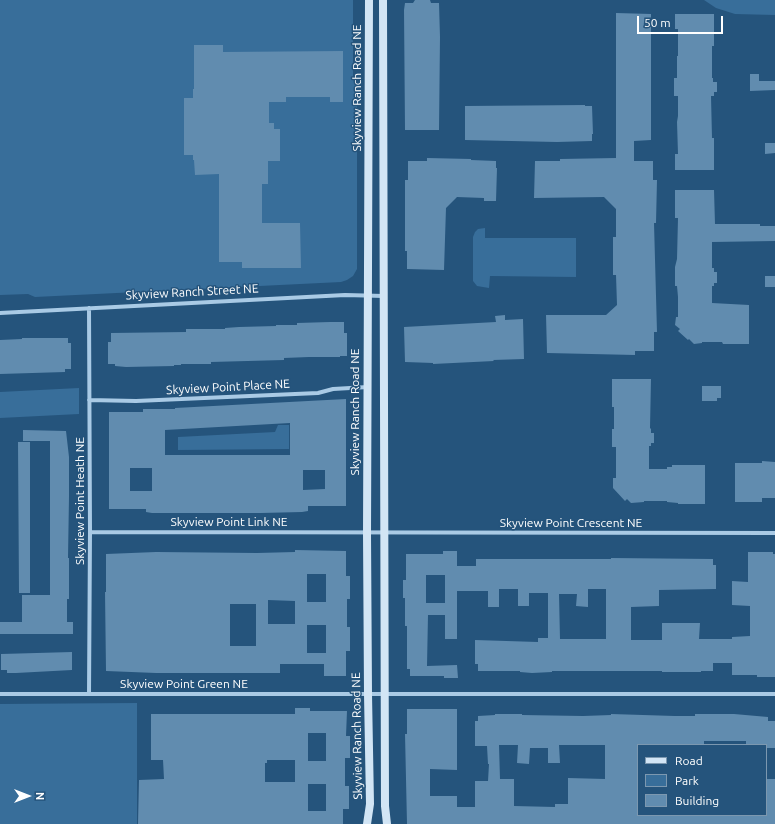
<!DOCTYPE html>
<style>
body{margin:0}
#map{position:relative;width:775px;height:824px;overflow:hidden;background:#25547c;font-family:Ubuntu,sans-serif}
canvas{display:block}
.legend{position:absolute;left:637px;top:744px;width:130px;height:72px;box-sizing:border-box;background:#25547c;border:1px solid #7c98b0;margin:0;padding:5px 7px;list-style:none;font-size:12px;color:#fff}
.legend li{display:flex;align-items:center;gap:8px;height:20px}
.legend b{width:20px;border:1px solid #7c98b0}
.north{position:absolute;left:8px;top:776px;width:40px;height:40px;-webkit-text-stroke:3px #25547c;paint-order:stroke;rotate:90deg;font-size:11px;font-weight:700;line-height:16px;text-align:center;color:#fff}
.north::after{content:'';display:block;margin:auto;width:14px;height:18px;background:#fff;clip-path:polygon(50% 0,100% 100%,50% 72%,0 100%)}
.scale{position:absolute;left:637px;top:16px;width:86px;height:18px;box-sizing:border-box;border:2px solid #fff;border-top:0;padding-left:5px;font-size:12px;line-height:14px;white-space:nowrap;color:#fff;-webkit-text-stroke:3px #25547c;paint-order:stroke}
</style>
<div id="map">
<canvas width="775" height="824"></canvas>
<ul class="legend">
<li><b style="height:5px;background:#d2e5f5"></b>Road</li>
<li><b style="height:11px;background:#386e9a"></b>Park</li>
<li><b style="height:11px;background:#618caf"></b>Building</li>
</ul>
<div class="north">N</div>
<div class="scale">50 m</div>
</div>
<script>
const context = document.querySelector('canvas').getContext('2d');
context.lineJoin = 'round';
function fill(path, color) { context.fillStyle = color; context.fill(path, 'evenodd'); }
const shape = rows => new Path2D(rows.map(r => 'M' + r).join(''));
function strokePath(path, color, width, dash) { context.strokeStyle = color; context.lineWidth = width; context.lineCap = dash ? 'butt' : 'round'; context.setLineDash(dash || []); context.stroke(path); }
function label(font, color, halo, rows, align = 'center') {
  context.font = font + ' Ubuntu,sans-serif'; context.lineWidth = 3; context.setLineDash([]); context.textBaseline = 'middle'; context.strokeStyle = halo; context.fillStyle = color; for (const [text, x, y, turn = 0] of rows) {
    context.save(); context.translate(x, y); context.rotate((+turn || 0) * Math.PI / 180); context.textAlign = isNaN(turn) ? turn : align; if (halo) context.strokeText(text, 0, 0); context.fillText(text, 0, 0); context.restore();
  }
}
fill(shape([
 [0,0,353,0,353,77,357,84,357,269,353,276,347,280,341,282,35,297,28,294,0,295],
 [704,0,775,0,775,15,735,14,716,8],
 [485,228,485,238,576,238,576,277,490,276,489,288,477,286,473,281,473,237,475,232,478,229],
 [79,388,79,414,0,418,0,392],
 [278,425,289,425,289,449,178,450,178,437,275,432],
 [137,703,137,824,0,824,0,704]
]), '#386e9a');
fill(shape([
 [415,0,430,0,431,3,439,3,440,37,439,130,405,130,404,10,405,3,413,3],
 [616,13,651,14,651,140,634,141,634,161,653,161,653,180,657,180,656,223,654,223,657,332,654,332,654,351,635,351,635,355,547,353,546,315,606,315,617,305,616,275,613,275,613,237,616,237,616,209,604,197,534,198,535,161,560,161,560,159,616,158],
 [675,14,714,14,714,46,712,46,712,78,713,78,713,82,717,82,717,92,714,92,714,96,711,96,712,138,714,138,714,170,675,170,675,154,678,154,677,122,678,116,678,96,674,96,674,78,677,78,677,56,678,56,678,29,675,29],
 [194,45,223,45,223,52,343,51,343,102,330,102,330,97,286,97,286,102,269,102,269,123,274,123,274,129,280,129,280,161,268,161,268,184,262,184,262,223,300,223,301,268,242,268,242,262,219,262,219,174,195,175,194,160,193,160,193,155,184,155,184,98,193,98,193,89,194,89],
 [750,74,759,74,759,81,775,81,775,90,750,91],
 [585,105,585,106,592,106,593,134,592,134,592,141,557,142,465,140,465,106],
 [765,143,775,143,775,153,765,154],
 [427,158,471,159,471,160,496,161,496,168,497,168,496,201,484,201,484,198,457,197,446,208,444,270,407,269,407,251,405,251,405,180,408,180,408,161,427,161],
 [675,190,714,190,715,224,760,224,760,226,775,226,775,241,712,242,712,268,714,268,714,272,717,272,717,283,714,283,714,286,712,286,712,303,749,305,749,344,723,344,722,342,702,342,702,343,694,344,689,339,688,340,678,331,680,329,675,325,676,317,678,317,678,297,677,286,675,286,675,267,677,259,678,218,675,218],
 [765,276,775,276,775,287,765,287],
 [505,315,505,320,523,319,524,359,493,360,494,361,433,364,433,363,405,362,404,327,496,322,495,316],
 [330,322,344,322,344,333,347,333,347,356,340,356,340,357,309,357,284,358,284,360,211,362,211,364,181,364,181,365,174,365,174,366,126,367,115,366,115,364,108,364,108,342,111,342,111,333,186,332,186,329,225,329,225,328,239,327,276,326,276,325,297,325,297,323],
 [22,338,68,338,68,343,71,343,71,369,65,369,65,372,0,374,0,340,22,339],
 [612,379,651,379,650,428,651,429,651,433,654,433,654,443,651,443,651,446,649,446,649,469,667,469,667,467,672,467,672,465,705,465,705,504,678,504,678,503,667,502,667,501,644,501,644,502,631,503,627,499,625,501,613,488,613,478,616,478,616,447,612,447,612,429,614,429,614,407,612,407],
 [702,386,721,386,721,398,717,398,717,401,702,401],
 [346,399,346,506,308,506,308,511,302,512,261,513,152,513,146,512,146,509,109,509,109,412,143,412,143,409,175,409,175,408],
 [290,423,290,455,165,455,165,430],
 [130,468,152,468,152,491,130,491],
 [303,470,325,470,325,489,303,490],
 [23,430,66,431,69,457,69,497,68,558,69,558,69,599,67,599,67,622,73,622,73,634,0,634,0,622,22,622,22,595,50,595,50,441,23,441],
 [18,442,30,442,30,593,19,593],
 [762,461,775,462,775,498,762,498,762,502,735,502,735,463,762,463],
 [295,550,346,551,346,576,350,576,350,599,347,599,347,627,350,627,350,651,346,651,346,676,324,676,324,664,280,664,280,673,156,673,106,671,105,592,106,592,106,554,156,552,257,553,295,552],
 [307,574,326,574,326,602,307,602],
 [268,600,295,601,295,624,268,624],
 [230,604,256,604,256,646,230,646],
 [307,625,326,625,326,653,307,653],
 [443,551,457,551,457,566,476,566,476,559,611,559,611,558,713,559,713,565,716,565,716,589,659,590,659,606,631,607,631,640,662,640,662,623,700,623,699,639,732,639,732,637,750,636,750,606,732,605,732,581,748,582,748,552,773,552,773,554,775,554,775,677,757,677,757,675,732,675,732,663,713,663,713,671,701,671,701,672,662,672,662,671,552,671,552,672,532,673,520,672,520,671,478,671,478,664,475,664,475,640,538,642,538,638,548,638,548,593,529,593,529,606,518,606,518,589,499,589,499,607,488,607,488,591,457,591,457,639,445,639,445,615,428,615,427,666,457,665,458,678,444,678,444,676,410,676,410,669,407,669,407,626,405,626,405,598,403,598,403,580,406,580,406,554,443,554],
 [426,575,445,575,445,603,426,603],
 [588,589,606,589,606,639,560,639,559,594,577,594,576,606,588,607],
 [72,652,72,670,16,673,7,673,7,670,1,670,1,654],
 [295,708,310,708,310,711,347,711,346,736,350,736,350,758,345,758,345,786,349,786,349,809,343,809,343,824,138,824,139,780,164,779,163,760,151,760,151,714,295,714],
 [308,733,326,733,326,761,308,761],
 [267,760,295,760,295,782,265,782,265,763,267,763],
 [308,784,326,784,326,811,308,811],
 [407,709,457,709,457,770,430,769,430,796,457,796,457,807,475,807,475,781,488,781,489,764,488,764,487,746,475,746,475,721,478,721,478,716,495,715,495,714,522,714,522,715,583,716,611,715,611,714,675,716,695,716,695,714,734,714,768,717,768,721,775,721,775,748,766,748,766,745,746,745,746,741,704,741,704,745,638,745,638,815,766,815,766,779,775,779,775,824,407,824,405,734,407,734],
 [499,745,518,745,517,763,529,764,530,748,548,748,548,763,560,763,559,745,605,745,605,779,568,778,568,804,555,804,555,807,514,806,514,779,500,779]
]), '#618caf');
strokePath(shape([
 [89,308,90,532,89,694],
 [0,313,345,295,384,296],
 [89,400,136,401,318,393,333,389,368,387],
 [90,532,775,533],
 [0,694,775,694]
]), '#a9cae5', 4);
strokePath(shape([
 [383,0,385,806,387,824],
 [367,824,370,804,368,694,367,533,369,0]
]), '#d2e5f5', 8);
label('12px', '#fff', '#25547c', [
 ["Skyview Ranch Road NE",357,88,-90],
 ["Skyview Ranch Street NE",192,292,-3],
 ["Skyview Point Place NE",228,387,-3],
 ["Skyview Ranch Road NE",355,412,-90],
 ["Skyview Point Heath NE",80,501,-90],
 ["Skyview Point Link NE",229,522],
 ["Skyview Point Crescent NE",571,523],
 ["Skyview Point Green NE",184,684],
 ["Skyview Ranch Road NE",357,736,-91]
]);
</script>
